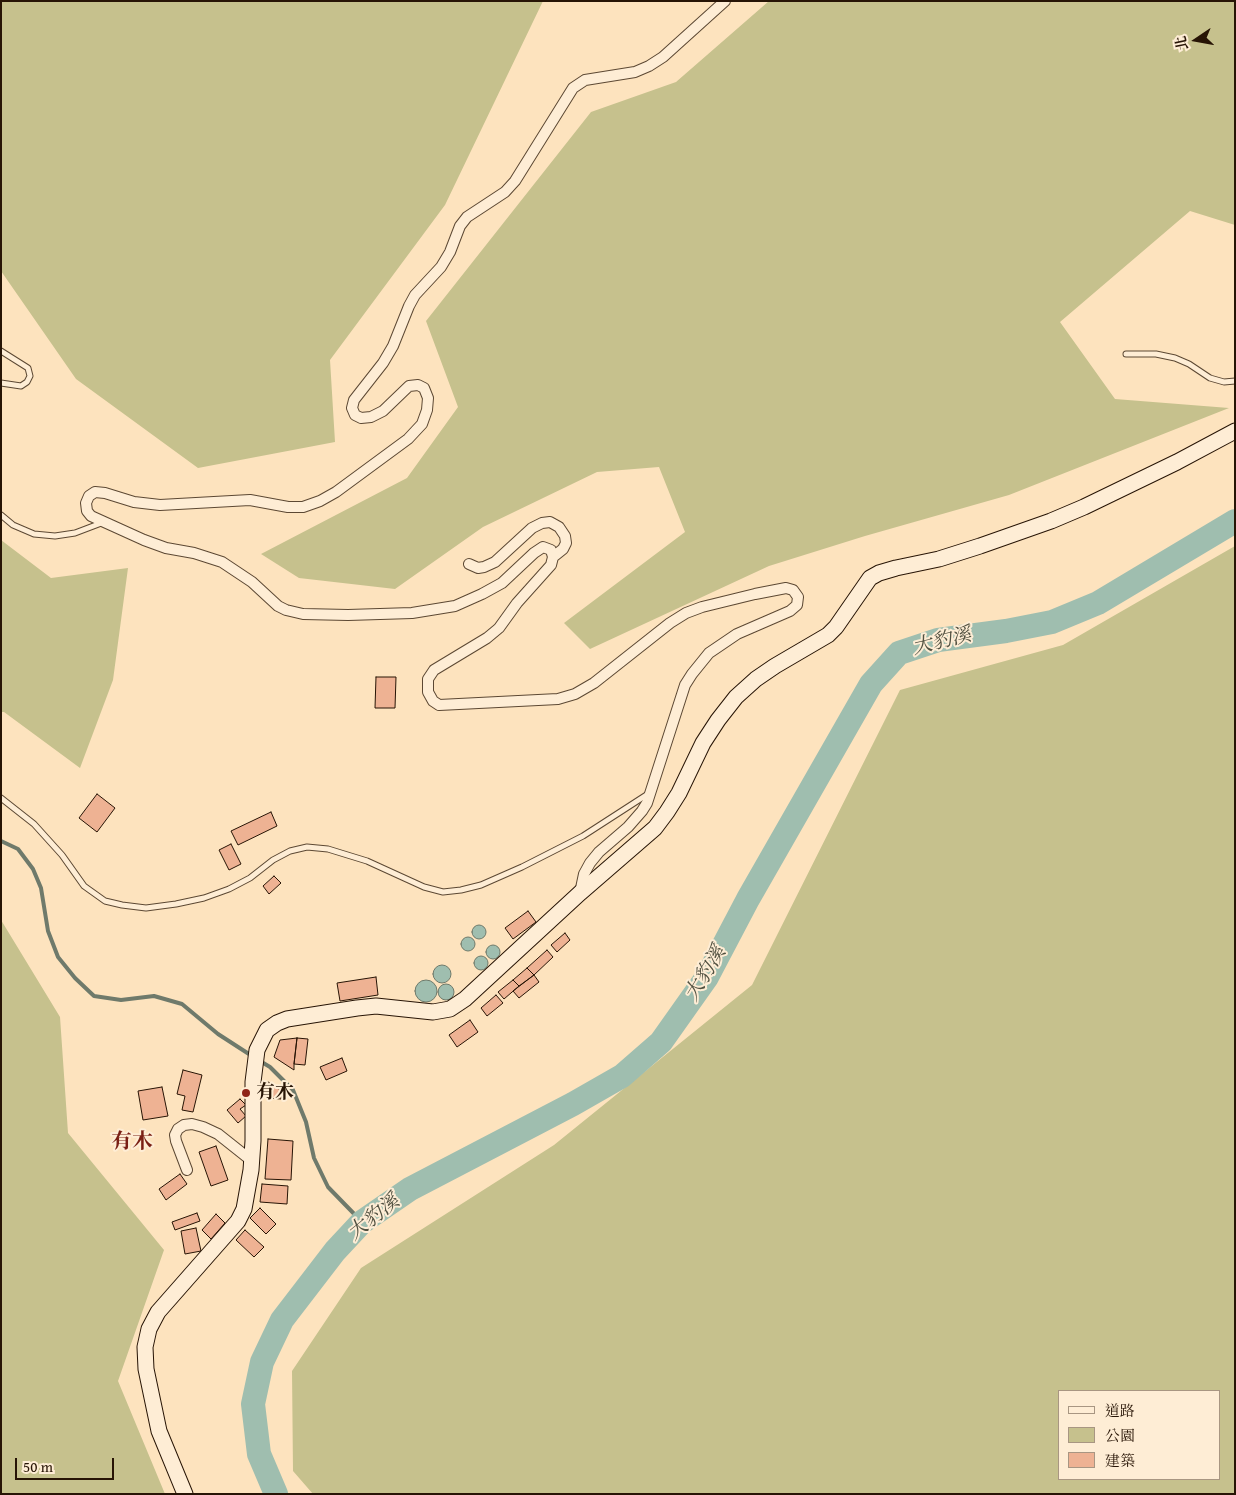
<!DOCTYPE html>
<meta charset="utf-8">
<style>
body{margin:0}
#map{position:relative;width:1236px;height:1495px;overflow:hidden;background:#fde3be;font-family:"Gentium Book Plus","Noto Serif TC",serif}
canvas{display:block}
.frame{position:absolute;inset:0;border:2px solid #271405;pointer-events:none}
.legend{position:absolute;left:1058px;top:1390px;width:162px;height:90px;box-sizing:border-box;background:#feedd5;border:1px solid #a89682;margin:0;padding:6px 9px;list-style:none;font-size:15px;color:#271405}
.legend li{display:flex;align-items:center;gap:10px;height:25px}
.legend b{width:25px;border:1px solid #a89682}
.north{position:absolute;left:1171px;top:15px;width:50px;height:50px;-webkit-text-stroke:4px #feedd5;paint-order:stroke;rotate:258deg;font-size:14px;font-weight:700;line-height:20px;text-align:center;color:#271405}
.north::after{content:'';display:block;margin:auto;width:18px;height:22px;background:#271405;clip-path:polygon(50% 0,100% 100%,50% 72%,0 100%)}
.scale{position:absolute;left:15px;top:1458px;width:99px;height:22px;box-sizing:border-box;border:2px solid #271405;border-top:0;padding-left:6px;font-size:15px;line-height:18px;white-space:nowrap;color:#271405;-webkit-text-stroke:4px #feedd5;paint-order:stroke}
</style>
<div id="map">
<canvas width="1236" height="1495"></canvas>
<div class="frame"></div>
<ul class="legend">
<li><b style="height:6px;background:#feedd5"></b>道路</li>
<li><b style="height:14px;background:#c6c18d"></b>公園</li>
<li><b style="height:14px;background:#eeb293"></b>建築</li>
</ul>
<div class="north">北</div>
<div class="scale">50 m</div>
</div>
<script>
const context = document.querySelector('canvas').getContext('2d');
context.lineJoin = 'round';
function fill(path, color) { context.fillStyle = color; context.fill(path, 'evenodd'); }
const shape = rows => new Path2D(rows.map(r => 'M' + r).join(''));
function strokePath(path, color, width, dash) { context.strokeStyle = color; context.lineWidth = width; context.lineCap = dash ? 'butt' : 'round'; context.setLineDash(dash || []); context.stroke(path); }
function label(font, color, halo, rows, align = 'center') {
  context.font = font + ' "Gentium Book Plus","Noto Serif TC",serif'; context.lineWidth = 4; context.setLineDash([]); context.textBaseline = 'middle'; context.strokeStyle = halo; context.fillStyle = color; for (const [text, x, y, turn = 0] of rows) {
    context.save(); context.translate(x, y); context.rotate((+turn || 0) * Math.PI / 180); context.textAlign = isNaN(turn) ? turn : align; if (halo) context.strokeText(text, 0, 0); context.fillText(text, 0, 0); context.restore();
  }
}
fill(shape([
 [1,1,543,1,445,205,330,360,335,442,198,468,76,379,1,271],
 [769,1,1235,1,1235,225,1190,211,1060,322,1115,399,1229,408,1009,495,865,536,769,566,590,649,564,623,685,532,659,467,597,472,483,527,395,589,299,578,261,554,407,478,458,407,426,321,591,112,676,82],
 [1,540,51,578,128,568,113,680,80,768,4,712,1,712],
 [1235,546,1235,1494,313,1494,293,1471,292,1371,361,1268,554,1145,752,985,900,690,1063,645],
 [1220,1391,1220,1479,1060,1479,1060,1391],
 [1,920,60,1017,68,1133,164,1250,118,1381,165,1494,1,1494]
]), '#c6c18d');
const water = shape([
 '472 932a7 7 0 1 1 14 0a7 7 0 1 1-14 0Z',
 '461 944a7 7 0 1 1 14 0a7 7 0 1 1-14 0Z',
 '486 952a7 7 0 1 1 14 0a7 7 0 1 1-14 0Z',
 '474 963a7 7 0 1 1 14 0a7 7 0 1 1-14 0Z',
 '433 974a9 9 0 1 1 18 0a9 9 0 1 1-18 0Z',
 '415 991a11 11 0 1 1 22 0a11 11 0 1 1-22 0Z',
 '438 992a8 8 0 1 1 16 0a8 8 0 1 1-16 0Z'
]);
fill(water, '#9fbeaf');
strokePath(water, '#6f7a6b', 1);
strokePath(shape([
 [1,841,18,849,33,869,41,888,48,931,58,957,75,978,94,996,121,1000,154,996,182,1004,218,1034,252,1056],
 [260,1061,270,1067,293,1090,306,1122,314,1158,328,1187,362,1222]
]), '#6f7a6b', 4);
strokePath(shape([
 [276,1494,259,1454,253,1404,262,1362,282,1320,335,1251,362,1222,410,1189,573,1104,622,1076,661,1042,707,977,748,899,871,684,899,653,938,640,1006,631,1052,622,1098,603,1235,521]
]), '#9fbeaf', 24);
const building = shape([
 [376,677,396,677,395,708,375,708,376,677],
 [97,794,115,808,97,832,79,818,97,794],
 [271,812,277,826,238,845,231,831,271,812],
 [231,844,241,864,229,870,219,850,231,844],
 [274,876,281,883,269,894,263,886,274,876],
 [528,911,536,922,513,939,505,928,528,911],
 [565,933,570,940,557,952,551,945,565,933],
 [547,950,553,957,534,975,527,968,547,950],
 [527,968,534,975,519,986,513,980,527,968],
 [534,975,539,982,519,998,513,991,534,975],
 [376,977,378,995,340,1001,337,983,376,977],
 [513,980,519,986,504,999,498,992,513,980],
 [496,995,503,1003,487,1016,481,1008,496,995],
 [470,1020,478,1032,457,1047,449,1035,470,1020],
 [297,1038,294,1064,294,1070,274,1057,280,1040,297,1038],
 [297,1038,308,1039,305,1065,294,1064,297,1038],
 [342,1058,347,1071,326,1080,320,1067,342,1058],
 [183,1070,202,1075,193,1112,182,1110,185,1096,177,1094,183,1070],
 [268,1082,282,1091,281,1099,266,1098,268,1082],
 [162,1087,168,1116,143,1120,138,1091,162,1087],
 [240,1099,246,1105,240,1109,246,1116,238,1123,227,1110,240,1099],
 [268,1139,293,1141,291,1180,265,1179,268,1139],
 [216,1146,228,1180,211,1186,199,1152,216,1146],
 [180,1174,187,1184,166,1200,159,1189,180,1174],
 [262,1184,288,1186,287,1204,260,1202,262,1184],
 [260,1208,276,1224,266,1234,250,1218,260,1208],
 [197,1213,200,1221,175,1230,172,1222,197,1213],
 [216,1214,225,1223,211,1239,202,1230,216,1214],
 [196,1228,201,1251,185,1254,181,1231,196,1228],
 [245,1230,264,1247,254,1257,236,1240,245,1230]
]);
fill(building, '#eeb293');
strokePath(building, '#271405', 1);
const lane = shape([
 [1,351,28,368,30,376,27,382,21,386,1,383],
 [1126,354,1156,354,1175,358,1189,364,1210,378,1224,382,1235,381],
 [1,515,13,525,34,534,55,536,75,533,104,522],
 [1,798,34,824,62,855,84,886,105,901,122,905,146,908,176,904,204,898,229,889,250,878,273,860,290,851,307,847,328,849,367,861,424,887,443,892,461,890,481,885,522,867,583,836,648,794]
]);
const street = shape([
 [469,564,478,568,484,567,495,562,532,528,542,523,550,522,559,527,565,536,566,543,563,549,553,557],
 [580,893,584,874,590,863,599,852,628,827,642,811,647,803,685,685,692,674,709,653,737,634,790,611,797,605,798,597,793,590,786,588,755,594,702,607,686,613,670,623,594,683,575,694,558,699,439,705,433,701,428,692,428,679,434,670,487,638,499,628,517,603,551,565,553,557,551,550,543,547,534,553,502,583,482,594,455,606,412,613,348,615,303,614,286,610,278,606,252,582,222,562,194,553,166,548,144,540,91,516,87,511,86,503,89,496,95,492,105,493,134,502,160,505,250,500,288,507,303,507,320,501,336,492,408,439,422,424,427,410,428,398,424,388,418,385,409,386,383,411,371,417,361,418,355,415,352,408,354,400,383,363,393,346,409,306,415,295,441,267,450,252,460,226,467,217,505,192,515,181,573,88,585,80,635,72,649,66,663,57,725,1],
 [187,1170,176,1141,175,1135,178,1129,184,1125,192,1124,203,1127,218,1134,252,1161]
]);
const secondary = shape([
 [185,1494,159,1431,146,1369,145,1347,149,1329,158,1312,238,1221,244,1209,251,1170,253,1141,253,1082,257,1050,267,1030,277,1023,287,1019,357,1008,376,1006,433,1012,450,1009,465,999,580,893,655,828,667,812,679,793,703,743,718,720,736,697,756,679,775,666,828,635,836,627,870,578,879,573,896,568,939,559,980,546,1051,521,1084,507,1177,462,1235,431]
]);
strokePath(lane, '#5c4833', 7);
strokePath(street, '#5c4833', 12);
strokePath(secondary, '#271405', 17);
strokePath(lane, '#feedd5', 5);
strokePath(street, '#feedd5', 10);
strokePath(secondary, '#feedd5', 15);
for (const [x, y, r, color] of [
 [246,1093,5,"#8f2418"]
]) { const dot = new Path2D(); dot.arc(x, y, r, 0, 2 * Math.PI); context.fillStyle = color; context.fill(dot); strokePath(dot, '#feedd5', 2); }
label('bold 19px', '#271405', '#feedd5', [
 ["有木",256,1093]
], 'left');
label('italic 20px', '#515040', '#feedd5', [
 ["大豹溪",942,642,-14],
 ["大豹溪",706,974,-59],
 ["大豹溪",374,1218,-39]
]);
label('bold 21px', '#7a1f14', '#feedd5', [
 ["有木",132,1143]
]);
</script>
